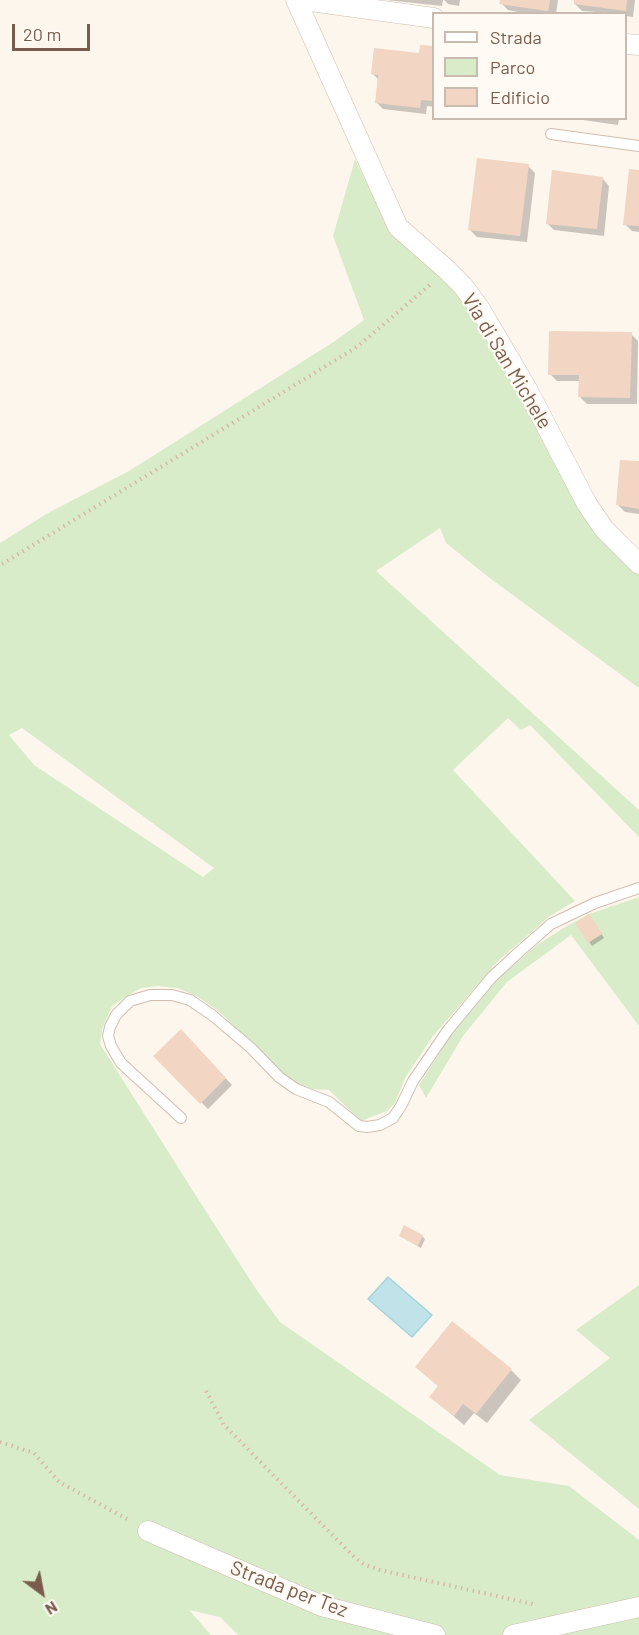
<!DOCTYPE html>
<style>
body{margin:0}
#map{position:relative;width:639px;height:1635px;overflow:hidden;background:#fdf6ec;font-family:Barlow,sans-serif}
canvas{display:block}
.legend{position:absolute;left:432px;top:12px;width:195px;height:108px;box-sizing:border-box;background:#fffaf3;border:2px solid #cabbb1;margin:0;padding:8px 10px;list-style:none;font-size:18px;color:#7a5c4d}
.legend li{display:flex;align-items:center;gap:12px;height:30px}
.legend b{width:30px;border:2px solid #cabbb1}
.north{position:absolute;left:12px;top:1563px;width:60px;height:60px;-webkit-text-stroke:4px #fffaf3;paint-order:stroke;rotate:148deg;font-size:16px;font-weight:700;line-height:24px;text-align:center;color:#7a5c4d}
.north::after{content:'';display:block;margin:auto;width:21px;height:27px;background:#7a5c4d;clip-path:polygon(50% 0,100% 100%,50% 72%,0 100%)}
.scale{position:absolute;left:12px;top:24px;width:78px;height:27px;box-sizing:border-box;border:3px solid #7a5c4d;border-top:0;padding-left:8px;font-size:18px;line-height:21px;white-space:nowrap;color:#7a5c4d;-webkit-text-stroke:4px #fffaf3;paint-order:stroke}
</style>
<div id="map">
<canvas width="639" height="1635"></canvas>
<ul class="legend">
<li><b style="height:8px;background:#fff"></b>Strada</li>
<li><b style="height:16px;background:#d8ecc9"></b>Parco</li>
<li><b style="height:16px;background:#f3d5c3"></b>Edificio</li>
</ul>
<div class="north">N</div>
<div class="scale">20 m</div>
</div>
<script>
const context = document.querySelector('canvas').getContext('2d');
context.lineJoin = 'round';
function fill(path, color) { context.fillStyle = color; context.fill(path, 'evenodd'); }
const shape = rows => new Path2D(rows.map(r => 'M' + r).join(''));
function strokePath(path, color, width, dash) { context.strokeStyle = color; context.lineWidth = width; context.lineCap = dash ? 'butt' : 'round'; context.setLineDash(dash || []); context.stroke(path); }
function label(font, color, halo, rows, align = 'center') {
  context.font = font + ' Barlow,sans-serif'; context.lineWidth = 4.5; context.setLineDash([]); context.textBaseline = 'middle'; context.strokeStyle = halo; context.fillStyle = color; for (const [text, x, y, turn = 0] of rows) {
    context.save(); context.translate(x, y); context.rotate((+turn || 0) * Math.PI / 180); context.textAlign = isNaN(turn) ? turn : align; if (halo) context.strokeText(text, 0, 0); context.fillText(text, 0, 0); context.restore();
  }
}
fill(shape([
 [355,159,390,231,470,305,542,435,546,448,575,501,627,564,639,573,639,688,487,576,446,543,440,528,376,571,639,810,639,837,530,725,521,730,508,718,453,770,575,901,550,916,499,960,433,1036,405,1078,395,1103,387,1111,361,1121,329,1090,313,1089,298,1084,284,1075,221,1013,197,996,177,988,158,986,141,988,127,996,112,1006,102,1029,100,1044,207,1213,256,1289,280,1322,500,1475,569,1486,639,1540,639,1635,238,1635,220,1617,189,1610,211,1635,0,1635,0,543,48,513,129,471,335,341,364,320,333,236],
 [22,728,214,868,203,877,34,765,9,735],
 [639,897,639,1026,571,935,507,982,463,1036,426,1098,419,1085,463,1017,498,979,537,945,565,927,589,914],
 [639,1285,639,1509,529,1420,610,1358,576,1330]
]), '#d8ecc9');
const water = shape([
 [388,1277,432,1315,412,1337,368,1299,388,1277]
]);
fill(water, '#bfe3e8');
strokePath(water, '#a5d3da', 1.5);
fill(shape([
 [386,0,443,0,442,6],
 [444,0,460,0,459,6,448,4],
 [501,0,558,0,556,14,528,14,508,10,501,3],
 [576,0,635,0,633,17,626,16,626,14,582,11,575,4],
 [434,48,434,107,427,106,426,114,383,109,376,102,379,80,373,74],
 [569,118,619,118,618,125],
 [528,166,535,173,527,242,477,237,470,230],
 [639,172,639,232,632,231,625,224],
 [602,178,609,186,604,236,554,230,547,223],
 [631,334,638,341,637,404,587,404,580,397,580,381,557,381,550,374],
 [639,463,639,514,625,512,618,505],
 [592,919,604,938,592,946,577,924],
 [188,1038,232,1085,208,1109,155,1056],
 [400,1236,422,1236,425,1239,421,1248],
 [417,1367,511,1370,521,1380,487,1423,474,1413,464,1425,431,1397,439,1387]
]), '#0003');
fill(shape([
 [500,0,550,0,548,11,499,4],
 [574,0,627,0,626,11,574,4],
 [420,45,434,46,434,101,421,100,420,108,375,103,378,75,371,74,374,48,419,53],
 [477,158,529,164,520,236,468,230],
 [629,169,639,170,639,226,623,225],
 [552,170,603,177,597,229,546,224],
 [549,331,632,332,630,398,578,397,579,375,548,375],
 [620,460,639,461,639,509,616,505],
 [589,914,602,934,588,943,575,923],
 [181,1029,226,1078,200,1104,153,1056],
 [404,1225,423,1235,418,1246,399,1236],
 [452,1321,512,1369,476,1414,463,1404,454,1416,429,1397,438,1386,415,1367]
]), '#f3d5c3');
const lane = shape([
 [551,134,639,146],
 [181,1118,121,1063,111,1046,108,1036,110,1027,116,1015,130,1001,150,995,172,995,190,1000,212,1015,251,1048,279,1077,296,1089,329,1102,359,1126,367,1127,380,1125,393,1118,401,1106,413,1081,448,1030,491,978,519,952,551,924,595,903,639,888]
]);
const street = shape([
 [296,0,398,227,446,269,463,286,480,309,527,389,587,504,604,529,639,564],
 [303,0,434,18],
 [626,44,639,45],
 [148,1531,322,1606,435,1635],
 [513,1635,639,1607]
]);
strokePath(lane, '#d1beb0', 12);
strokePath(street, '#d1beb0', 21);
strokePath(shape([
 [2,564,357,347,431,284],
 [206,1391,224,1425,354,1557,365,1565,380,1570,537,1605],
 [0,1442,34,1453,59,1482,129,1520]
]), '#d9b8a5', 4, [1.5, 4.5]);
strokePath(lane, '#fff', 10);
strokePath(street, '#fff', 20);
label('20px', '#7a5c4d', '#fffaf3', [
 ["Via di San Michele",507,361,59],
 ["Strada per Tez",289,1589,21]
]);
</script>
